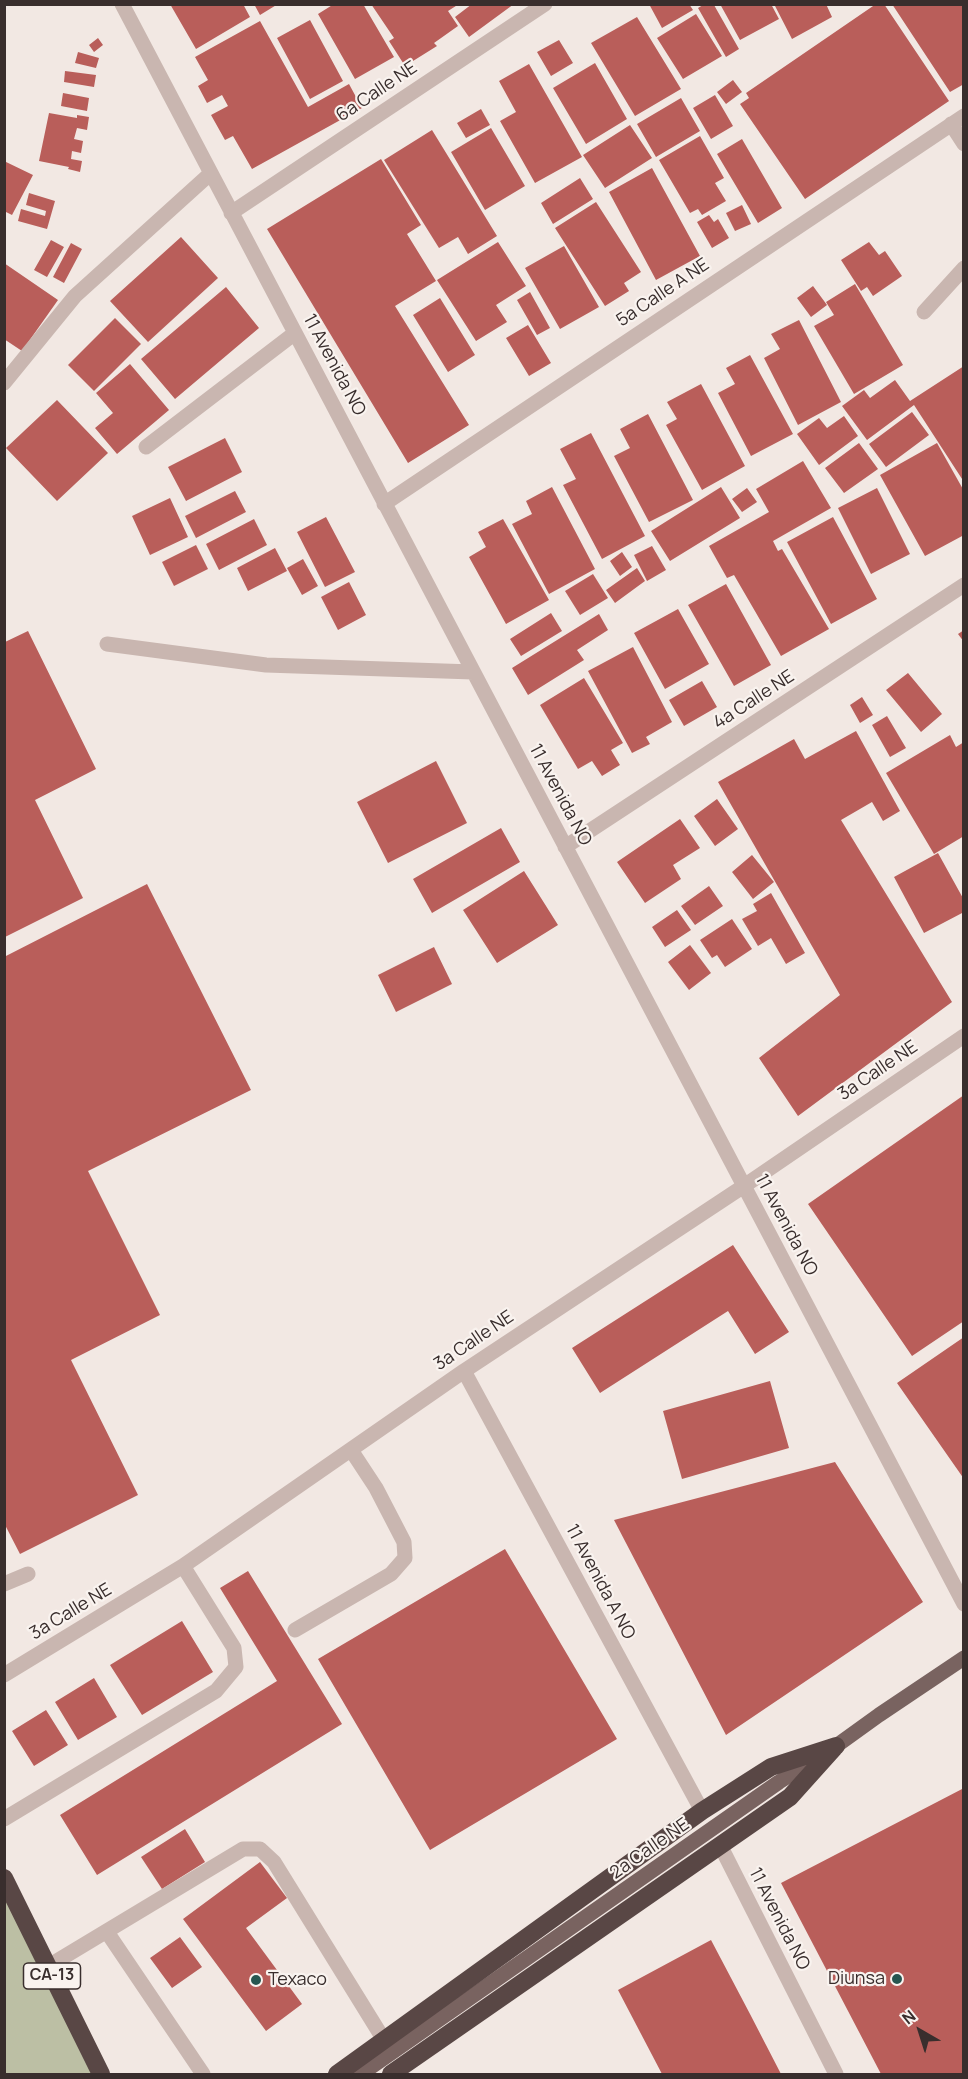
<!DOCTYPE html>
<style>
body{margin:0}
#map{position:relative;width:968px;height:2079px;overflow:hidden;background:#f2e8e3;font-family:Manrope,sans-serif}
canvas{display:block}
.frame{position:absolute;inset:0;border:6px solid #392e2d;pointer-events:none}
.north{position:absolute;left:890px;top:2001px;width:60px;height:60px;-webkit-text-stroke:4px #f9f3ef;paint-order:stroke;rotate:321deg;font-size:16px;font-weight:700;line-height:24px;text-align:center;color:#392e2d}
.north::after{content:'';display:block;margin:auto;width:21px;height:27px;background:#392e2d;clip-path:polygon(50% 0,100% 100%,50% 72%,0 100%)}
</style>
<div id="map">
<canvas width="968" height="2079"></canvas>
<div class="frame"></div>
<div class="north">N</div>
</div>
<script>
const context = document.querySelector('canvas').getContext('2d');
context.lineJoin = 'round';
function fill(path, color) { context.fillStyle = color; context.fill(path, 'evenodd'); }
const shape = rows => new Path2D(rows.map(r => 'M' + r).join(''));
function strokePath(path, color, width, dash) { context.strokeStyle = color; context.lineWidth = width; context.lineCap = dash ? 'butt' : 'round'; context.setLineDash(dash || []); context.stroke(path); }
function label(font, color, halo, rows, align = 'center') {
  context.font = font + ' Manrope,sans-serif'; context.lineWidth = 4.5; context.setLineDash([]); context.textBaseline = 'middle'; context.strokeStyle = halo; context.fillStyle = color; for (const [text, x, y, turn = 0] of rows) {
    context.save(); context.translate(x, y); context.rotate((+turn || 0) * Math.PI / 180); context.textAlign = isNaN(turn) ? turn : align; if (halo) context.strokeText(text, 0, 0); context.fillText(text, 0, 0); context.restore();
  }
}
fill(shape([
 [4,1882,101,2074,5,2074]
]), '#bcbfa4');
fill(shape([
 [170,4,243,4,250,17,196,49],
 [254,4,278,4,260,15],
 [334,4,363,4,394,57,355,79,318,14],
 [371,4,459,4,448,11,458,26,434,43,437,46,405,66,389,41,394,38],
 [472,4,514,4,469,37,455,17],
 [649,4,689,4,693,10,662,28],
 [720,4,771,4,779,19,740,40],
 [774,4,826,4,832,17,792,39],
 [876,4,884,4,949,101,805,199,740,104,749,98,746,93],
 [892,4,964,4,964,84,950,92],
 [703,5,714,5,739,49,726,57,698,8],
 [696,14,722,56,683,79,657,38],
 [637,17,681,89,635,116,591,43],
 [310,20,343,81,310,99,277,38],
 [260,21,308,107,349,84,362,108,252,169,233,136,225,140,211,115,228,106,222,95,207,103,198,86,208,80,195,57],
 [98,38,103,45,94,52,89,45],
 [559,40,573,63,551,76,537,52],
 [78,52,99,58,96,68,75,63],
 [595,63,627,119,586,144,553,88],
 [529,64,582,157,535,183,500,121,516,112,499,81],
 [65,71,96,75,94,87,64,82],
 [733,80,742,92,726,104,717,92],
 [63,93,89,98,87,111,61,106],
 [715,95,733,126,711,139,693,108],
 [681,98,700,131,656,157,637,124],
 [481,109,490,125,466,138,457,123],
 [49,113,77,118,77,115,89,117,87,130,77,128,74,139,83,141,81,153,72,151,71,159,82,161,80,172,68,169,69,167,39,161],
 [630,125,652,158,605,188,583,155],
 [491,128,525,186,485,210,451,152],
 [432,130,497,236,468,254,458,237,439,248,384,160],
 [700,136,724,178,715,183,726,201,702,215,698,209,690,213,659,160],
 [742,139,782,208,758,223,717,154],
 [381,159,421,225,407,234,436,281,395,306,469,425,408,463,267,229],
 [4,161,33,175,12,215,4,211],
 [652,168,700,256,656,280,609,192],
 [580,178,593,199,553,224,541,203],
 [29,193,55,201,47,229,18,221,21,209,45,216,46,211,26,205],
 [596,202,641,272,624,283,629,291,605,306,555,228],
 [742,205,751,224,735,231,726,213],
 [709,215,714,222,718,219,729,238,712,248,697,222],
 [181,237,218,278,148,342,110,301],
 [51,240,64,247,47,277,34,270],
 [498,242,526,286,496,305,507,322,476,341,437,280],
 [869,242,879,255,885,251,902,276,873,296,867,287,861,291,841,260],
 [71,243,82,249,64,283,53,277],
 [564,246,599,307,560,329,525,268],
 [4,263,58,300,22,351,4,339],
 [855,284,903,365,854,394,814,326,834,315,826,302],
 [813,286,827,305,811,317,797,298],
 [226,287,259,328,175,399,141,359],
 [530,292,550,328,537,335,517,300],
 [440,298,475,355,448,372,413,315],
 [115,318,141,344,94,391,68,365],
 [799,320,841,402,798,425,764,358,780,349,771,334],
 [528,325,551,363,529,376,506,338],
 [750,355,793,434,751,456,718,393,735,384,726,368],
 [130,364,169,410,117,454,95,428,113,413,96,393],
 [964,366,964,482,914,405,867,440,842,406,864,390,870,398,895,380,910,401],
 [701,384,745,466,702,490,666,425,677,419,667,402],
 [57,400,108,453,57,501,6,448],
 [912,412,929,435,886,467,869,444],
 [648,414,693,500,649,522,614,456,630,448,620,429],
 [844,416,858,436,819,465,797,434,819,418,827,428],
 [591,433,645,536,602,559,563,485,576,479,560,449],
 [225,438,242,472,186,501,168,467],
 [859,443,878,469,844,493,825,468],
 [937,443,964,491,964,535,925,556,880,475],
 [803,461,831,508,773,541,778,551,782,549,829,629,781,656,734,575,727,578,709,546,769,512,756,489],
 [552,487,595,569,549,594,512,524,532,514,526,501],
 [721,487,740,518,670,561,651,531],
 [747,488,757,502,742,512,732,499],
 [877,488,910,554,871,574,838,508],
 [235,491,246,512,196,538,185,516],
 [170,498,188,537,150,555,132,516],
 [326,517,355,572,325,587,297,532],
 [833,517,877,599,831,624,787,542],
 [254,519,267,545,219,570,206,544],
 [503,519,549,600,506,624,469,557,486,547,478,532],
 [196,545,208,569,174,586,162,562],
 [652,546,666,570,647,581,634,555],
 [275,548,287,571,248,591,237,568],
 [622,552,632,567,620,576,610,561],
 [303,559,318,586,302,595,287,568],
 [637,568,645,581,615,603,606,590],
 [593,574,608,598,580,615,565,591],
 [349,582,366,615,338,630,321,597],
 [726,584,771,665,734,686,688,605],
 [678,609,709,664,665,689,634,633],
 [551,613,562,631,521,656,510,639],
 [599,614,608,630,577,650,584,660,528,695,512,668],
 [964,630,964,642,958,634],
 [28,631,96,769,35,800,83,898,5,937,5,642],
 [633,647,672,722,646,737,650,744,632,753,588,671],
 [908,673,942,714,921,732,886,690],
 [584,678,623,743,611,750,620,765,602,776,592,761,578,769,540,705],
 [702,681,717,707,684,726,669,700],
 [862,697,873,715,860,723,850,705],
 [887,716,906,748,890,757,872,725],
 [856,731,900,811,883,821,872,802,841,820,952,1002,798,1116,759,1058,840,995,718,782,794,739,805,759],
 [950,735,956,747,964,742,964,836,934,854,886,773],
 [436,761,467,823,388,863,357,802],
 [717,799,738,829,715,846,694,816],
 [680,819,700,848,673,865,681,879,645,903,617,862],
 [501,828,520,862,432,913,413,879],
 [938,853,964,900,964,912,924,933,894,877],
 [752,855,774,882,753,899,732,872],
 [524,871,558,925,497,963,463,910],
 [147,884,251,1090,88,1171,160,1315,71,1360,138,1495,20,1554,4,1523,4,957],
 [709,886,723,906,695,925,681,906],
 [771,893,805,953,786,964,771,938,758,946,742,919,757,911,753,904],
 [677,910,691,930,665,947,652,927],
 [732,919,752,949,725,967,717,955,712,958,700,940],
 [690,945,711,973,689,990,668,962],
 [434,947,452,984,396,1012,378,975],
 [964,1095,964,1321,912,1356,808,1204],
 [733,1245,789,1332,755,1354,728,1311,600,1393,572,1348],
 [964,1337,964,1479,897,1383],
 [770,1381,789,1448,682,1479,663,1411],
 [835,1462,923,1602,726,1735,614,1520],
 [505,1549,617,1739,430,1850,318,1659],
 [248,1571,342,1724,97,1875,60,1815,277,1681,220,1588],
 [182,1621,213,1672,142,1715,110,1665],
 [94,1678,117,1717,78,1740,55,1702],
 [46,1710,68,1745,34,1766,12,1731],
 [964,1788,964,2074,881,2074,781,1883],
 [185,1829,205,1862,162,1889,141,1857],
 [260,1862,287,1898,246,1928,302,2004,266,2031,183,1919],
 [180,1937,202,1967,172,1988,150,1958],
 [711,1940,750,2014,781,2074,662,2074,618,1990]
]), '#b95e5a');
strokePath(shape([
 [122,4,964,1604],
 [951,124,964,144],
 [231,213,545,4],
 [924,312,964,268],
 [4,383,75,296,211,173],
 [146,447,295,333],
 [384,504,964,116],
 [107,644,266,665,473,672],
 [565,847,964,585],
 [464,1371,702,1811],
 [4,1584,28,1574],
 [295,1630,391,1574,405,1558,404,1542,376,1488,351,1450],
 [4,1675,183,1566,464,1371,744,1186,964,1036],
 [4,1819,216,1691,236,1667,234,1648,183,1566],
 [720,1845,836,2074],
 [107,1932,203,2074],
 [47,1967,243,1849,260,1849,274,1862,384,2040]
]), '#c9b6b0', 15);
strokePath(shape([
 [361,2074,779,1782,836,1746,879,1715,964,1658]
]), '#796360', 15);
strokePath(shape([
 [4,1878,101,2074],
 [337,2074,702,1811,771,1767,836,1746],
 [391,2074,790,1797,834,1748]
]), '#594745', 18);
for (const [x, y, r, color] of [
 [897,1979,6,"#275650"],
 [256,1980,6,"#275650"]
]) { const dot = new Path2D(); dot.arc(x, y, r, 0, 2 * Math.PI); context.fillStyle = color; context.fill(dot); strokePath(dot, '#f9f3ef', 2); }
for (const [x, y, w] of [
 [52,1976,57]
]) { const box = new Path2D(); box.roundRect(x - w / 2, y - 13, w, 26, 4.5); context.fillStyle = '#f9f3ef'; context.fill(box); strokePath(box, '#392e2d', 1.5); }
label('bold 16px', '#392e2d', null, [
 ["CA-13",52,1976]
]);
label('18px', '#392e2d', '#f9f3ef', [
 ["6a Calle NE",377,92,-34],
 ["5a Calle A NE",663,293,-34],
 ["11 Avenida NO",334,365,62],
 ["4a Calle NE",754,700,-33],
 ["11 Avenida NO",560,795,62],
 ["3a Calle NE",878,1071,-34],
 ["11 Avenida NO",786,1225,62],
 ["3a Calle NE",474,1341,-34],
 ["11 Avenida A NO",600,1582,62],
 ["3a Calle NE",71,1612,-31],
 ["2a Calle NE",650,1849,-35],
 ["11 Avenida NO",779,1919,63]
]);
label('18px', '#392e2d', '#f9f3ef', [
 ["Diunsa",885,1979],
 ["Texaco",268,1980,"left"]
], 'right');
</script>
